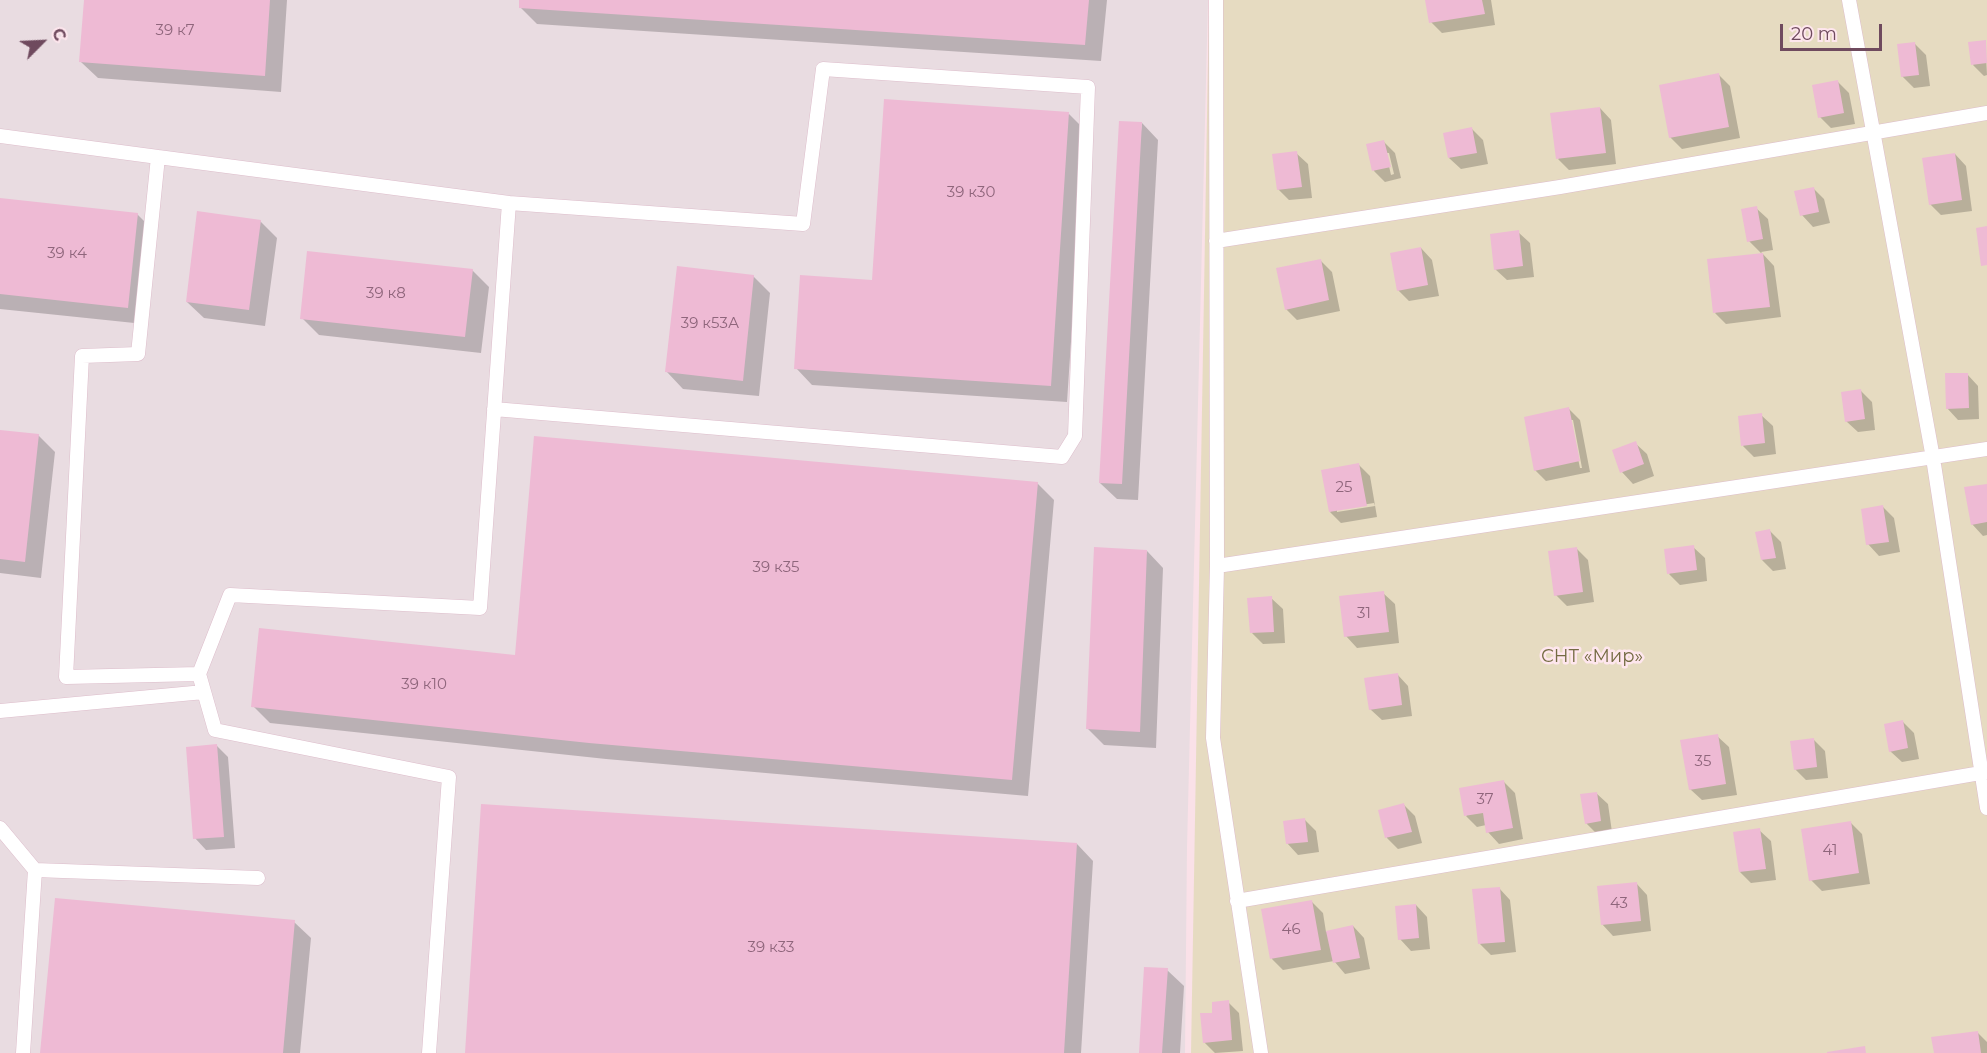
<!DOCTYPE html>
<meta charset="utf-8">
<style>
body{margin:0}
#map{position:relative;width:1987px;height:1053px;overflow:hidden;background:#fae1e8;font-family:Montserrat,sans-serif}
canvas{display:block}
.north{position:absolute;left:12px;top:12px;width:60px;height:60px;-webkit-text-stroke:4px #fee6ed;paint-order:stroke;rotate:66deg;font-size:16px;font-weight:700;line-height:24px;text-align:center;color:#6f4a5e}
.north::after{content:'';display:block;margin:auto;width:21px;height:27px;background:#6f4a5e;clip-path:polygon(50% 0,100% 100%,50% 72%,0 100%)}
.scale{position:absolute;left:1780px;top:24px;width:102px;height:27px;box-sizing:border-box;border:3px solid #6f4a5e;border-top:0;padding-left:8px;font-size:18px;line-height:21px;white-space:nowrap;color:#6f4a5e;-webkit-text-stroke:4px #fee6ed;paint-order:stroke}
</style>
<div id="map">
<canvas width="1987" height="1053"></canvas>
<div class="north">С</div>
<div class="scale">20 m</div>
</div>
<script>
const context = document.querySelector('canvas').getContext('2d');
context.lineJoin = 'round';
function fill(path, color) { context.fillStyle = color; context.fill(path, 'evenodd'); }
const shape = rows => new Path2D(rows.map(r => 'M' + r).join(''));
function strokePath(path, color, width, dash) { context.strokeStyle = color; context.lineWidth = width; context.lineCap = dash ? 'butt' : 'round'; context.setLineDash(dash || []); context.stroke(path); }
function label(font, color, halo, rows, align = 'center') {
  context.font = font + ' Montserrat,sans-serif'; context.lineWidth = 5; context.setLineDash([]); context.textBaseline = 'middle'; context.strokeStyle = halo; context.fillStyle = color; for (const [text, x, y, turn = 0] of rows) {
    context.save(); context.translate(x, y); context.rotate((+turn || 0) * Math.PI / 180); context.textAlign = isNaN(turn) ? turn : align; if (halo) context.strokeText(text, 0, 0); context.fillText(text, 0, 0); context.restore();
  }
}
fill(shape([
 [0,0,1208,0,1187,847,1185,1053,0,1053]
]), '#e9dce1');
fill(shape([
 [1209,0,1987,0,1987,1053,1191,1053]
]), '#e6dbc1');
fill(shape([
 [85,0,287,0,281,92,98,78,81,62],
 [521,0,1107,0,1101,61,537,24,520,7],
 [1427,0,1491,0,1495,25,1442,33,1431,22],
 [1985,41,1987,75,1984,76,1973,65],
 [1915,44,1926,55,1930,86,1914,88,1902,76],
 [1719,75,1730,86,1740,138,1682,149,1670,137],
 [1838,82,1849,93,1855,124,1831,128,1820,117],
 [1600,108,1611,120,1616,164,1569,170,1558,159],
 [1069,114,1085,130,1067,402,812,385,796,368],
 [1142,123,1158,140,1138,500,1117,499,1100,483],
 [1472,129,1483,140,1488,164,1461,169,1449,158],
 [1384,142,1395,153,1401,178,1385,182,1374,171,1368,145],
 [1386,153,1389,153,1394,174,1391,175],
 [1296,153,1308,164,1312,198,1289,200,1278,189],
 [1955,154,1966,166,1972,211,1941,215,1930,204],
 [1813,188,1824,199,1830,223,1813,227,1802,215],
 [0,200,137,214,154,231,144,324,0,309],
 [1756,208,1768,219,1773,250,1761,252,1774,266,1781,317,1726,324,1715,313,1762,254,1749,241],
 [260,221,277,238,265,326,204,318,187,302],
 [1518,232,1530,243,1534,277,1507,280,1495,269],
 [1421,248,1432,260,1439,296,1409,301,1398,290],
 [1320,260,1332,272,1340,311,1297,320,1286,309],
 [472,270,489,287,481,353,319,335,302,318],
 [753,276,770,293,759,396,683,389,667,372],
 [1967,374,1978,386,1979,419,1958,420,1947,408],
 [1861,391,1872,402,1875,430,1858,432,1846,421],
 [1569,409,1580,420,1590,472,1546,481,1535,470],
 [1570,420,1573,420,1582,468,1580,468],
 [1761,415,1773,426,1776,454,1754,457,1743,446],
 [0,431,38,435,55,452,41,578,0,573],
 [1635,443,1647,454,1654,476,1633,484,1622,472],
 [1359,465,1370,476,1377,517,1341,523,1330,512],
 [1374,503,1375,506,1337,512,1337,509],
 [1037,483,1054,500,1028,796,606,759,270,723,253,706,516,657],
 [1987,485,1987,535,1983,536,1972,524],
 [1883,507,1894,518,1900,552,1879,556,1868,544],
 [1770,531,1781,542,1786,569,1773,571,1762,560],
 [1693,547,1705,558,1707,581,1680,585,1669,574],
 [1577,549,1588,560,1594,602,1567,606,1556,595],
 [1147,551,1163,568,1156,748,1104,745,1088,729],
 [1383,593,1395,604,1399,643,1357,648,1346,636],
 [1271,598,1283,609,1285,643,1263,644,1252,633],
 [1397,674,1408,686,1412,716,1382,720,1370,709],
 [1903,722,1914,733,1919,759,1902,762,1890,751],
 [1717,736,1729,747,1737,795,1702,800,1690,789],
 [1814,740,1825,751,1828,778,1806,780,1795,769],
 [217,746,228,757,235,848,206,850,195,838],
 [1503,781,1515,793,1523,839,1499,844,1488,832,1486,825,1477,827,1466,816],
 [1596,793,1608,804,1612,832,1597,834,1586,823],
 [1404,805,1415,816,1422,843,1398,849,1387,838,1380,811],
 [1305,820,1316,831,1319,852,1298,855,1287,843],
 [1851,823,1862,834,1870,884,1822,891,1811,880],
 [1759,830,1771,841,1776,880,1751,883,1740,872],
 [1077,844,1093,861,1081,1053,467,1053],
 [1636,883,1647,895,1651,931,1613,936,1602,924],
 [1499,888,1510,900,1516,952,1491,955,1480,944],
 [1312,902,1323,913,1326,932,1353,926,1364,938,1370,969,1345,974,1334,961,1283,970,1272,959,1263,910],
 [1416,905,1427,917,1430,949,1411,951,1400,939],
 [294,922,311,938,300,1053,42,1053],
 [1167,970,1184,986,1180,1053,1140,1053],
 [1228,1002,1239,1013,1243,1051,1215,1053,1204,1042,1214,1014],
 [1977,1032,1987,1042,1987,1053,1935,1053]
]), '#0003');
fill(shape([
 [84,0,270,0,265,76,79,62],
 [519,0,1089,0,1085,45,519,8],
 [1425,0,1482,0,1485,14,1429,23],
 [1986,40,1987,63,1971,65,1968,42],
 [1915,42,1919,75,1901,77,1897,44],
 [1719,73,1729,127,1669,138,1659,85],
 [1838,80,1844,113,1818,118,1812,85],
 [884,99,1069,112,1051,386,794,369,800,275,872,280],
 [1600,107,1606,153,1556,159,1550,113],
 [1119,121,1142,122,1122,484,1099,483],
 [1472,127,1477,153,1448,158,1443,133],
 [1384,140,1391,167,1372,171,1366,144],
 [1297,151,1302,187,1277,190,1272,154],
 [1955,153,1962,200,1929,205,1922,158],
 [1814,187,1819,212,1800,216,1794,191],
 [0,198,138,213,128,308,0,294],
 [1757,206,1763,239,1747,242,1741,209],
 [197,211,261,220,249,310,186,302],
 [1987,226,1987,265,1981,266,1976,228],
 [1519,230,1523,266,1494,270,1490,234],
 [1421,247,1428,285,1397,291,1390,253],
 [307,251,473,269,465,337,300,319],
 [1763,253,1770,307,1713,313,1707,259],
 [1321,259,1329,300,1285,310,1276,268],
 [677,266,754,275,743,381,665,372],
 [1945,373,1968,373,1969,408,1946,409],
 [1861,389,1865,419,1845,422,1841,392],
 [1569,407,1580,461,1534,471,1524,417],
 [1762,413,1765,443,1741,446,1738,416],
 [0,430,39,434,25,562,0,559],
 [534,436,1038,482,1012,780,589,743,251,707,259,628,515,655],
 [1636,441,1644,464,1620,473,1612,450],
 [1359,463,1367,506,1329,512,1321,470],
 [1987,484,1987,522,1971,525,1964,487],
 [1883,505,1889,542,1866,545,1861,509],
 [1770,529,1776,558,1761,560,1755,532],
 [1694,545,1697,570,1667,574,1664,549],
 [1094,547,1147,550,1140,732,1086,729],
 [1577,547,1583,592,1554,596,1548,551],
 [1384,591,1389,632,1344,637,1339,596],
 [1272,596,1274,632,1250,633,1247,598],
 [1398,673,1402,705,1369,710,1364,678],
 [1903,720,1908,748,1889,752,1884,724],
 [1718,734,1726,784,1689,790,1680,740],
 [1814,738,1817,767,1794,770,1790,741],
 [217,744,224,837,193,839,186,747],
 [1504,780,1513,828,1486,833,1483,813,1464,816,1459,788],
 [1597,792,1601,821,1585,824,1580,794],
 [1404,803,1412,832,1385,838,1378,810],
 [481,804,1077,843,1064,1053,465,1053],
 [1305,818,1308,842,1286,844,1283,821],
 [1851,821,1859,873,1809,881,1801,829],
 [1760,828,1766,869,1739,872,1733,832],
 [1637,882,1641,921,1601,925,1597,886],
 [1500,887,1505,942,1478,944,1472,889],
 [55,898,295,920,283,1053,40,1053],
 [1312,900,1321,950,1270,959,1261,909],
 [1416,904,1419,938,1398,940,1395,906],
 [1353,925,1360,958,1333,963,1326,931],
 [1144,967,1168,968,1162,1053,1139,1053],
 [1229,1000,1232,1040,1203,1043,1200,1013,1212,1013,1212,1002],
 [1978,1031,1981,1053,1934,1053,1931,1037],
 [1865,1046,1866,1053,1827,1053,1827,1052]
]), '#eebad4');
const service = shape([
 [1216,0,1217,566,1213,738,1261,1053],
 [1849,0,1933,458,1987,808],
 [0,136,158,157],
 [1216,241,1560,187,1987,113],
 [494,409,1062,457,1075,436,1088,87,823,69,803,224,509,203],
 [1217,566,1987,449],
 [199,674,230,595,480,608,509,203,158,157,138,354,82,356,66,677,199,674,215,730,449,777,429,1053],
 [0,711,204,692],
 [0,828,35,870],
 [1237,901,1987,772],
 [23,1053,35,870,258,878]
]);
strokePath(service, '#ddbdcb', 15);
strokePath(service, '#fff', 14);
label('15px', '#8f667c', null, [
 ["39 к7",175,31],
 ["39 к30",971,193],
 ["39 к4",67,254],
 ["39 к8",386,294],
 ["39 к53А",710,324],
 ["25",1344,488],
 ["39 к35",776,568],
 ["31",1364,614],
 ["39 к10",424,685],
 ["35",1703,762],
 ["37",1485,800],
 ["41",1830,851],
 ["43",1619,904],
 ["46",1291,930],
 ["39 к33",771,948]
]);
label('18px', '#746b42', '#fee6ed', [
 ["СНТ «Мир»",1592,657]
]);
</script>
